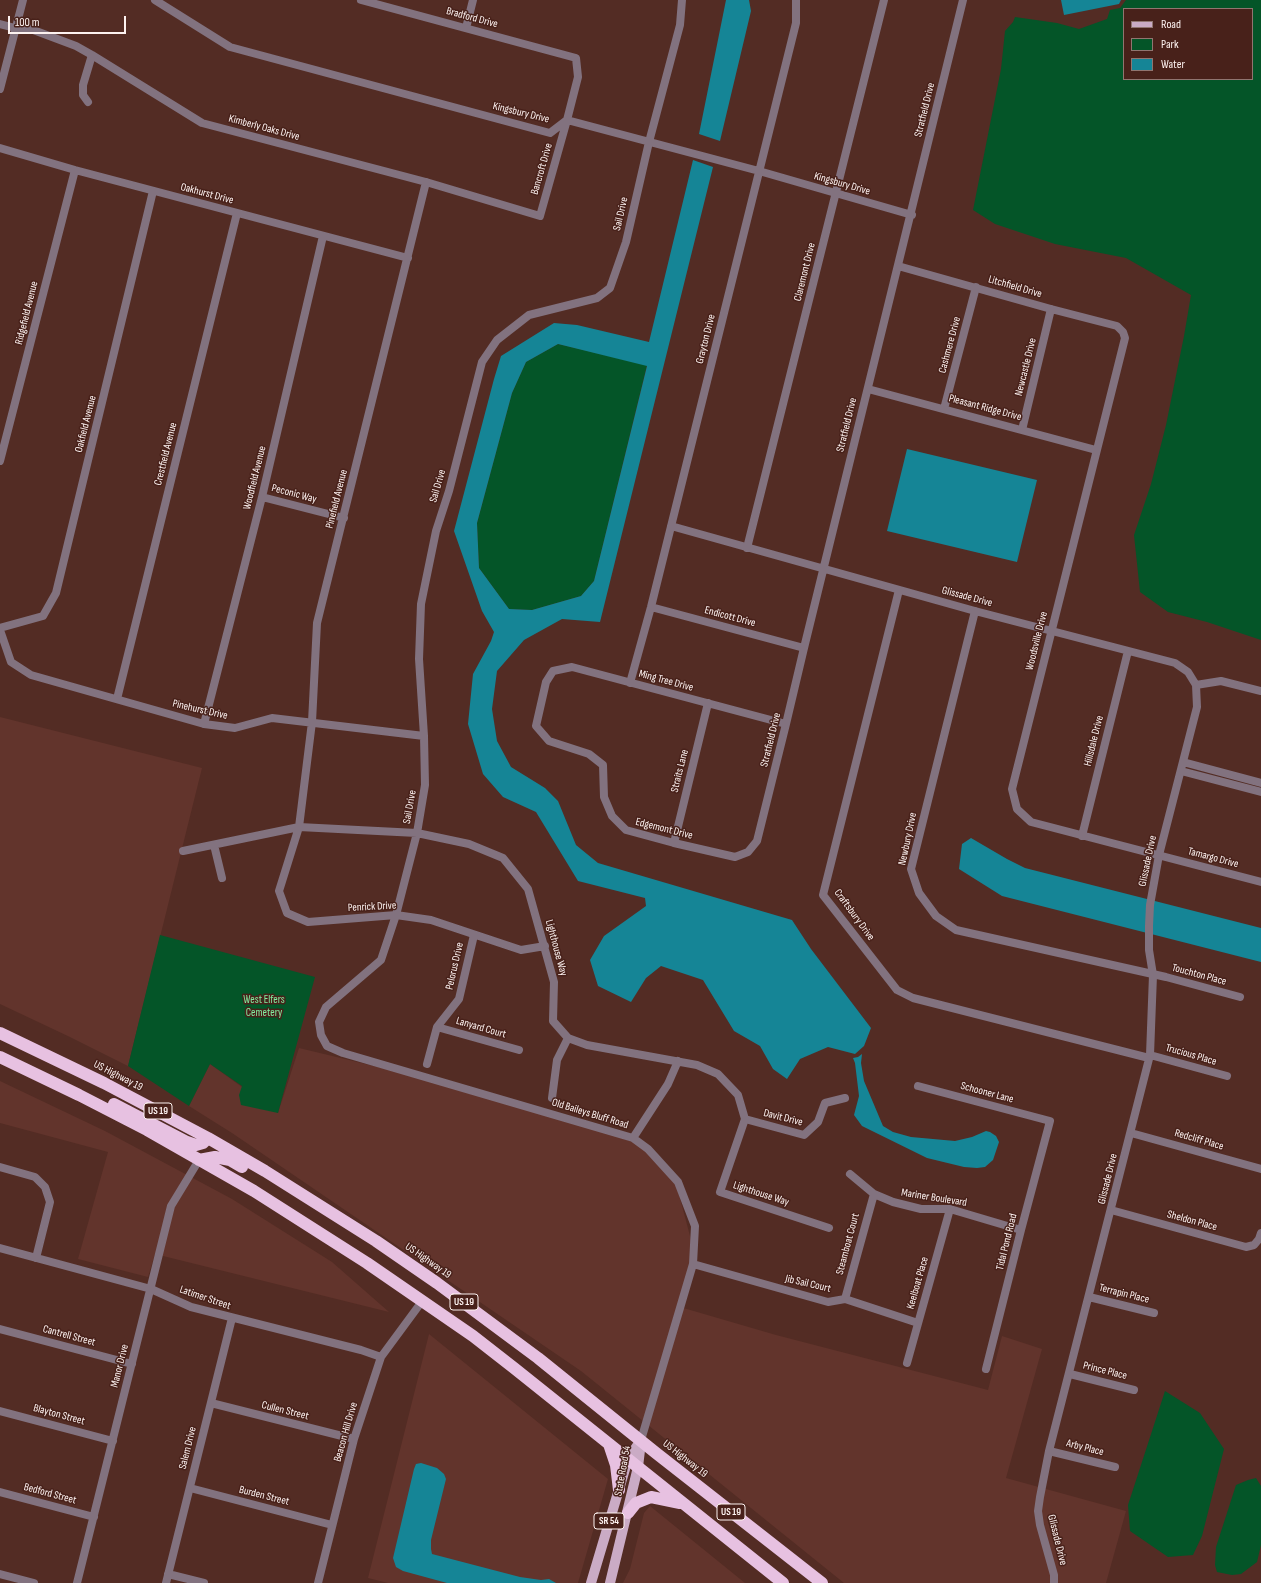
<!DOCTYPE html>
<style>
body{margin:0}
#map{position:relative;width:1261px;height:1583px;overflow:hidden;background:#532c24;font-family:"Sofia Sans Condensed",sans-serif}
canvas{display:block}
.legend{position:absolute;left:1123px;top:8px;width:130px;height:72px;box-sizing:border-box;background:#48211a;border:1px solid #907570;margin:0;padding:5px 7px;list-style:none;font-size:12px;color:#fdf2f0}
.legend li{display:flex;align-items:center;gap:8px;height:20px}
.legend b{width:20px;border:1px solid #907570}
.scale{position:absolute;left:8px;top:16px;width:118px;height:18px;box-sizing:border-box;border:2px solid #fdf2f0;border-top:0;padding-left:5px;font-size:12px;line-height:14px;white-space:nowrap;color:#fdf2f0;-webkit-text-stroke:3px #48211a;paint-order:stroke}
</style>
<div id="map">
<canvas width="1261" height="1583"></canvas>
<ul class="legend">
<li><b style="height:5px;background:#caabc5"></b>Road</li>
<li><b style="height:11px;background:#045528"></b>Park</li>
<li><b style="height:11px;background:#158596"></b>Water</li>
</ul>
<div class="scale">100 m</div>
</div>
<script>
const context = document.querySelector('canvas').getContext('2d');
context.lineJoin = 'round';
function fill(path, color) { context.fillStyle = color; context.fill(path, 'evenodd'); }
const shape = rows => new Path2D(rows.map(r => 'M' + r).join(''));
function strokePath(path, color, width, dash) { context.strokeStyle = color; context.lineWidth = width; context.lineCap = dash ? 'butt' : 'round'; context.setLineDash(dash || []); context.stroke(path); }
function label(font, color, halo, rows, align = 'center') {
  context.font = font + ' "Sofia Sans Condensed",sans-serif'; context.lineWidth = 3; context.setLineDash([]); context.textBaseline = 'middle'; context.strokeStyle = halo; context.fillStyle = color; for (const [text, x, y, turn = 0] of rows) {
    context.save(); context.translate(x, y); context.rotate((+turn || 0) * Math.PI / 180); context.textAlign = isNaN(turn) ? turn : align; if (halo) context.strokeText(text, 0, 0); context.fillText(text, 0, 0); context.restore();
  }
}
fill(shape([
 [0,717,202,768,128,1066,70,1037,0,1004],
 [299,1048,503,1097,648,1147,677,1187,694,1251,680,1307,776,1335,988,1390,1002,1336,1042,1349,1006,1478,1126,1511,1106,1583,844,1583,581,1371,232,1133,189,1106,210,1064,278,1113],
 [0,1081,105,1131,232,1199,332,1262,389,1312,155,1254,148,1277,78,1259,108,1152,0,1123],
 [429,1334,608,1479,578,1583,388,1583,368,1578],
 [650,1506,745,1583,623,1583,630,1569,644,1513]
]), '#62342c');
fill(shape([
 [1126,0,1261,0,1261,640,1207,622,1168,612,1140,592,1134,535,1151,484,1166,425,1184,336,1191,295,1126,258,1055,244,995,224,973,210,1001,69,1005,31,1013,22,1015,17,1057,23,1079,29,1107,19,1110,10,1120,8],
 [1124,9,1252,9,1252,79,1124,79],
 [558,344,647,365,594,581,581,596,532,610,509,609,479,568,477,523,512,393,526,362],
 [160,935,315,977,278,1113,241,1105,239,1095,242,1086,210,1064,189,1106,128,1066],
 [1165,1391,1200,1413,1224,1449,1202,1536,1193,1555,1168,1557,1130,1531,1128,1505],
 [1256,1478,1261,1486,1261,1545,1257,1562,1241,1574,1232,1575,1217,1572,1215,1565,1216,1547,1236,1485,1248,1480]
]), '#045528');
fill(shape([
 [726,0,749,0,751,11,720,141,699,134],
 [1061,0,1121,0,1119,4,1064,15],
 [693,160,713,167,600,622,562,619,524,640,497,671,492,709,497,741,511,767,545,788,558,801,576,845,598,863,792,920,811,949,871,1028,864,1046,855,1054,828,1047,800,1059,787,1079,773,1069,760,1046,734,1031,703,980,661,966,646,978,631,1002,598,986,590,960,604,936,646,906,645,898,578,881,536,812,503,797,483,774,468,724,473,674,491,641,494,632,482,611,454,531,494,379,501,356,554,323,577,325,649,342],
 [558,344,647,366,594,581,581,596,532,610,509,609,479,568,477,523,512,393,526,362],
 [907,449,1037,480,1017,562,887,531],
 [971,838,1007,859,1025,868,1261,928,1261,962,1002,896,959,869,962,844],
 [862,1054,861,1063,864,1081,883,1126,893,1132,911,1137,955,1141,972,1137,986,1131,990,1132,996,1136,999,1142,993,1160,985,1167,977,1168,964,1167,927,1158,862,1126,854,1115,859,1096,855,1063,853,1058,858,1057],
 [421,1463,437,1468,444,1474,446,1479,431,1540,431,1549,432,1554,520,1577,541,1580,549,1579,556,1583,447,1583,403,1571,396,1567,393,1558,414,1469,416,1464]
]), '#158596');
strokePath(shape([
 [155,0,230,47,550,133,567,120,759,171,912,215],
 [0,24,15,28,28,28,76,46,92,55,202,123,426,182,540,216,567,120,578,77,576,58,361,0],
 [466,28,473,0],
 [0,89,23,0],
 [88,102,83,95,83,85,92,55],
 [0,148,75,170,408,258],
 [426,182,317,623,312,722,299,827,279,891,287,913,308,922,396,915,431,920,521,950,545,946],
 [898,266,1051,309,1117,326,1123,332,1125,338,1012,789,1017,809,1031,822,1261,882],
 [868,389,1096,450],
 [944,409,976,287],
 [1022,430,1051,309],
 [0,461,75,170],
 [262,497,344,518],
 [671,526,975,611,1175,663,1188,672,1196,685,1197,707,1159,855,1150,905,1149,926,1149,950,1153,975,1150,1055,1049,1451,1040,1497,1038,1511,1040,1525,1054,1575,1054,1583],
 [747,548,884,0],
 [899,590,823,895,897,990,913,998,1149,1058],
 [651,607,804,648],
 [975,611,911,869,919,893,936,916,956,930,1166,977,1240,997],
 [0,628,43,616,56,593,153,191],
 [0,630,11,662,31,675,204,724,235,728,272,718,424,736],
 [630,683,651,607,796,23,796,0],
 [1196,685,1221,681,1261,691],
 [117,699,237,213],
 [204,724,262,497,323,236],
 [786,724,572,667,553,671,546,682,536,726,549,741,589,754,603,765,604,797,612,816,626,830,674,843,735,857,748,852,757,841,786,724,804,648,963,0],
 [1183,762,1261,783],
 [1181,771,1261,792],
 [1082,836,1128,651],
 [674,843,708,703],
 [214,845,222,878],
 [183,851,299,827,417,833,469,844,503,858,528,889,554,982,553,1021,568,1038,587,1045,697,1065,718,1074,738,1095,745,1119,720,1192,829,1228],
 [437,1027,519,1050],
 [1150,1055,1227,1076],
 [427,1064,437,1027,459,999,474,935],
 [918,1086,1050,1121,1021,1230,986,1369],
 [552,1098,557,1060,568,1038],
 [745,1119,804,1135,818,1122,825,1103,845,1098],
 [1131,1133,1261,1169],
 [633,1138,668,1084,678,1061],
 [0,1167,35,1177,45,1187,50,1202,36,1258],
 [850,1174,874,1194,893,1202,921,1209,950,1209,1021,1230],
 [1111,1210,1246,1247,1254,1245,1259,1239,1261,1233],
 [0,1248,151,1289,191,1307,361,1350,381,1357],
 [693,1264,828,1302,845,1299,918,1323],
 [1089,1297,1154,1313],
 [845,1299,874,1194],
 [0,1329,132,1364],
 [907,1363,950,1209],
 [1070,1374,1134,1390],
 [211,1403,354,1439],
 [0,1411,113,1441],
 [641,1440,693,1264,695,1226,678,1182,648,1149,633,1138,343,1053,327,1046,321,1035,319,1022,326,1007,381,960,396,915,417,833,425,785,424,736,419,659,421,604,436,531,449,491,482,362,497,340,529,315,597,298,610,288,626,242,649,142,680,25,682,0],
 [1049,1451,1115,1467],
 [190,1488,332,1525],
 [0,1492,94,1517],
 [0,1574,34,1583],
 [168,1574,204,1583],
 [77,1583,171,1206,199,1160],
 [166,1583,232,1318],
 [318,1583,354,1439,381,1357,423,1300]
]), '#82727f', 8);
strokePath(shape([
 [591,1583,628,1459,641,1440],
 [610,1583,638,1467,641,1442]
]), '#caabc5', 10);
strokePath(shape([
 [0,1033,104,1083,208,1138,265,1171,376,1241,437,1283,538,1358,656,1453,822,1583],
 [0,1057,79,1095,147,1130,254,1191,367,1263,473,1336,514,1368,783,1583],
 [114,1104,187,1142,196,1145,203,1143,208,1138],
 [199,1160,215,1157,230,1160,242,1167],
 [609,1444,616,1465,619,1490],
 [628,1513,636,1503,651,1497,680,1503]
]), '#e7c1e1', 12);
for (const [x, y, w] of [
 [158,1111,28],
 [464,1302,28],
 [731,1512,28],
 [609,1521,30]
]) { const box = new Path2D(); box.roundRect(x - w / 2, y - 8, w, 16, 3); context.fillStyle = '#48211a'; context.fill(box); strokePath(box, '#fdf2f0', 1); }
label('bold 10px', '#fdf2f0', null, [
 ["US 19",158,1111],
 ["US 19",464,1302],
 ["US 19",731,1512],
 ["SR 54",609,1521]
]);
label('11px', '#fdf2f0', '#48211a', [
 ["Bradford Drive",472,18,15],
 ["Stratfield Drive",925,110,-76],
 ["Kingsbury Drive",521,113,14],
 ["Kimberly Oaks Drive",264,128,15],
 ["Bancroft Drive",542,169,-74],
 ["Kingsbury Drive",842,184,16],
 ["Oakhurst Drive",207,194,15],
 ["Sail Drive",621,214,-77],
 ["Claremont Drive",805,272,-76],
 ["Litchfield Drive",1015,287,16],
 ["Ridgefield Avenue",27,313,-76],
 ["Grayton Drive",706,339,-76],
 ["Cashmere Drive",950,345,-75],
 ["Newcastle Drive",1026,367,-76],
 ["Pleasant Ridge Drive",985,408,15],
 ["Oakfield Avenue",86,424,-76],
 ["Stratfield Drive",847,425,-76],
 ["Crestfield Avenue",166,454,-76],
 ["Woodfield Avenue",255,478,-76],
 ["Sail Drive",438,486,-74],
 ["Peconic Way",294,494,15],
 ["Pinefield Avenue",337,499,-76],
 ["Glissade Drive",967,597,15],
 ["Endicott Drive",730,617,15],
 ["Woodsville Drive",1037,641,-76],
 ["Ming Tree Drive",666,681,15],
 ["Pinehurst Drive",200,710,13],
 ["Stratfield Drive",771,740,-76],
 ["Hillsdale Drive",1094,741,-76],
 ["Straits Lane",680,771,-76],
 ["Sail Drive",410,807,-80],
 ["Edgemont Drive",664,829,14],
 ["Newbury Drive",908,839,-78],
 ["Tamargo Drive",1213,858,15],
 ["Glissade Drive",1148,861,-78],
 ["Penrick Drive",372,907,-3],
 ["Craftsbury Drive",854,915,54],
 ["Lighthouse Way",556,948,75],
 ["Pelorus Drive",455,966,-77],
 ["Touchton Place",1199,975,15],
 ["Lanyard Court",481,1028,16],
 ["Trucious Place",1191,1055,16],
 ["US Highway 19",118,1076,27],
 ["Schooner Lane",987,1093,15],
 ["Old Baileys Bluff Road",590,1114,17],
 ["Davit Drive",783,1118,14],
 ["Redcliff Place",1199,1140,16],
 ["Glissade Drive",1108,1179,-76],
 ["Lighthouse Way",761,1194,18],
 ["Mariner Boulevard",934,1198,9],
 ["Sheldon Place",1192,1221,15],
 ["Tidal Pond Road",1007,1242,-76],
 ["Steamboat Court",848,1244,-75],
 ["US Highway 19",428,1261,35],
 ["Keelboat Place",918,1283,-74],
 ["Jib Sail Court",808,1284,13],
 ["Terrapin Place",1124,1294,14],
 ["Latimer Street",205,1298,19],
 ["Cantrell Street",69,1336,15],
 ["Manor Drive",120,1366,-76],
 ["Prince Place",1105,1371,14],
 ["Cullen Street",285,1411,14],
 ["Blayton Street",59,1415,15],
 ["Beacon Hill Drive",346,1432,-74],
 ["Salem Drive",188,1448,-76],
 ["Arby Place",1085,1448,14],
 ["US Highway 19",685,1459,38],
 ["State Road 54",623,1471,-80],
 ["Bedford Street",50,1494,15],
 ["Burden Street",264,1496,14],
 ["Glissade Drive",1057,1540,76]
]);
label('11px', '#81eda0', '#48211a', [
 ["West Elfers",264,1000],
 ["Cemetery",264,1013]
]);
</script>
